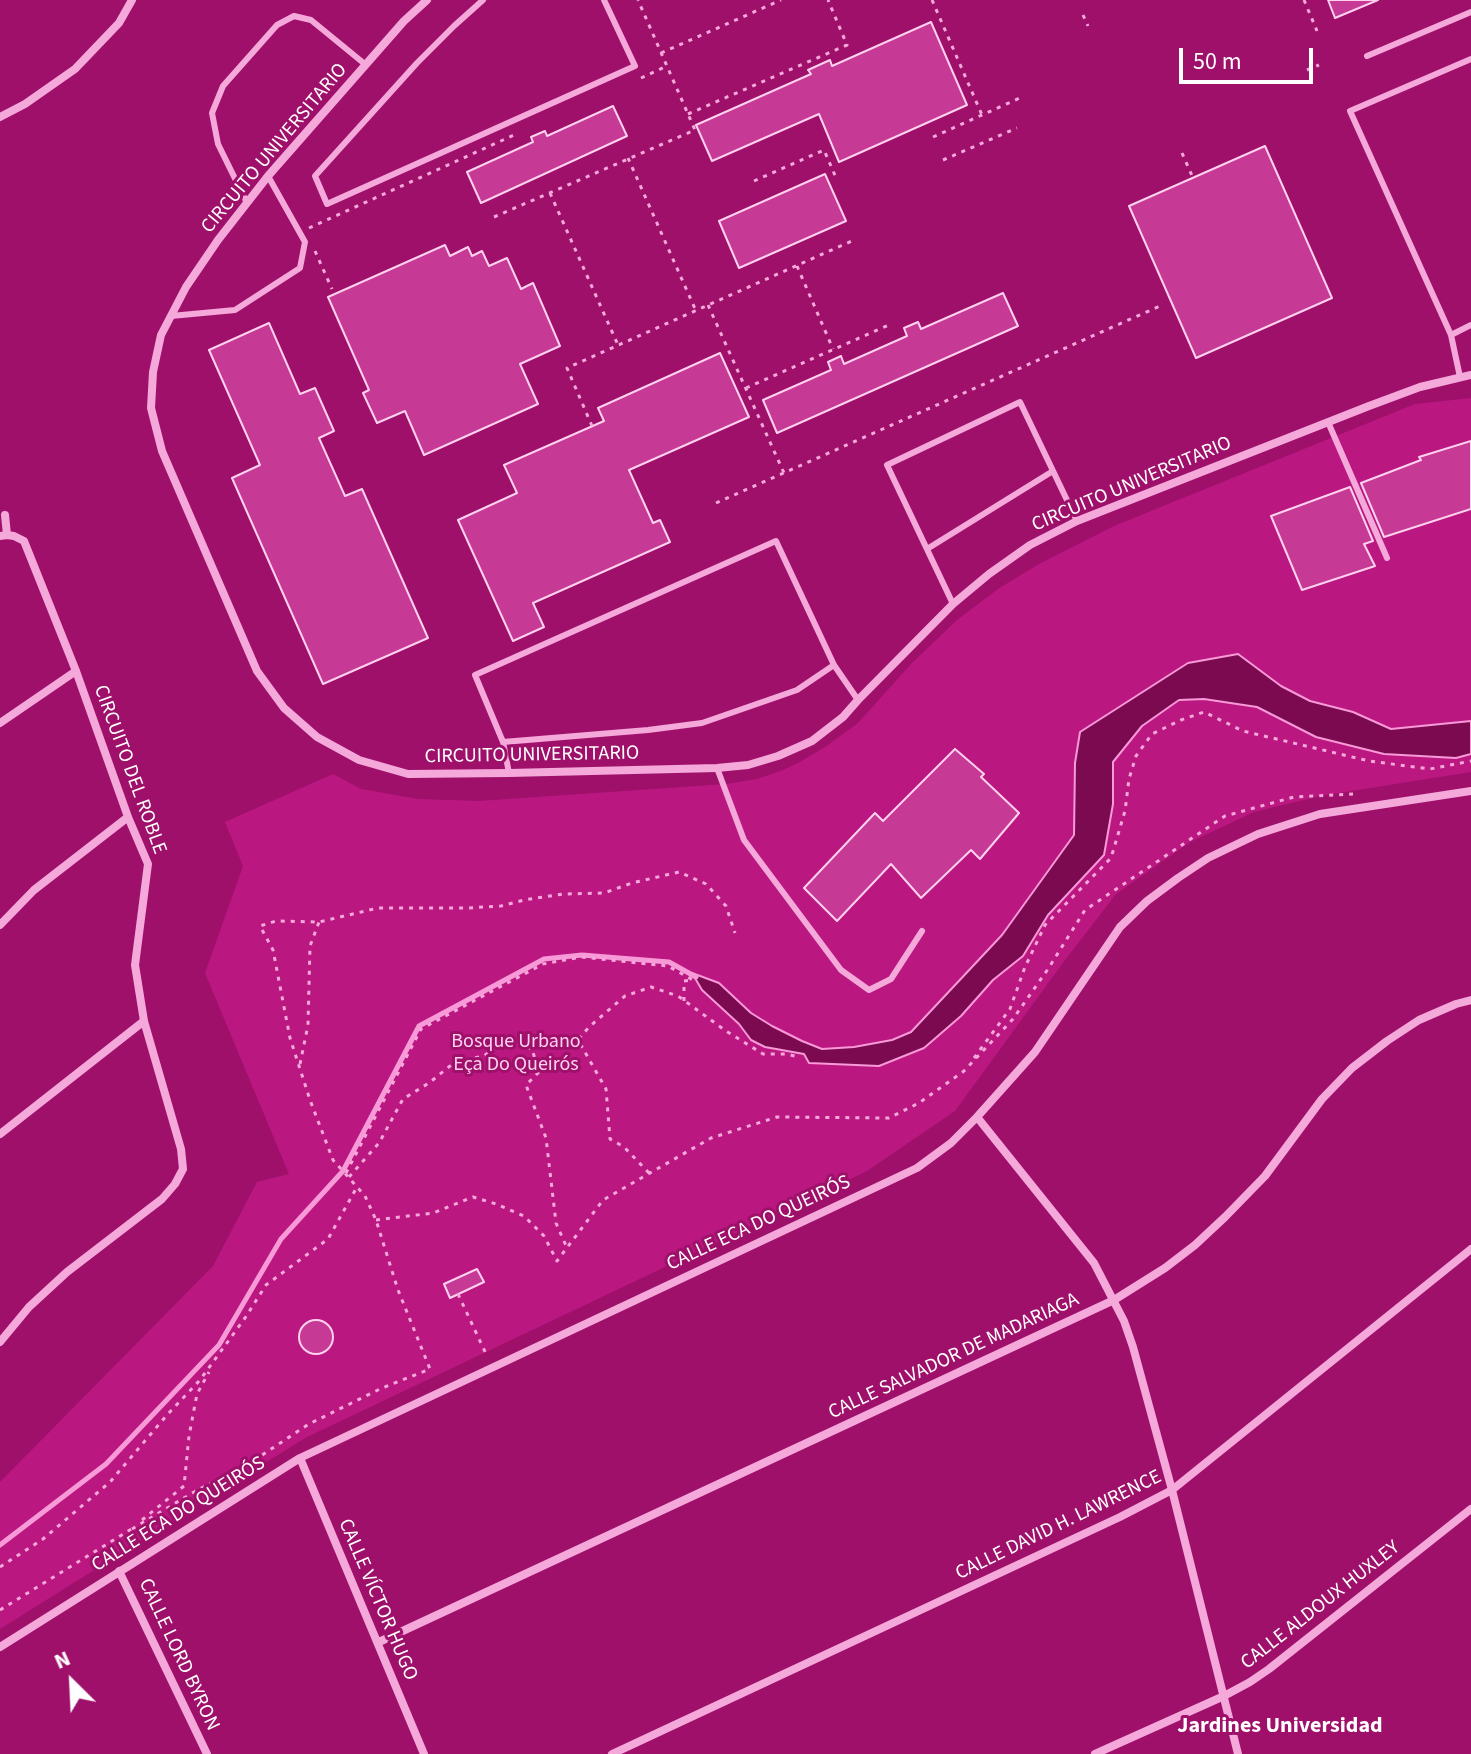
<!DOCTYPE html>
<meta charset="utf-8">
<style>
body{margin:0}
#map{position:relative;width:1471px;height:1754px;overflow:hidden;background:#9f106b;font-family:"Source Sans 3",sans-serif}
canvas{display:block}
.north{position:absolute;left:32px;top:1642px;width:80px;height:80px;-webkit-text-stroke:6px #9f106b;paint-order:stroke;rotate:336deg;font-size:22px;font-weight:700;line-height:32px;text-align:center;color:#fff}
.north::after{content:'';display:block;margin:auto;width:28px;height:36px;background:#fff;clip-path:polygon(50% 0,100% 100%,50% 72%,0 100%)}
.scale{position:absolute;left:1179px;top:48px;width:134px;height:36px;box-sizing:border-box;border:4px solid #fff;border-top:0;padding-left:10px;font-size:24px;line-height:28px;white-space:nowrap;color:#fff;-webkit-text-stroke:6px #9f106b;paint-order:stroke}
</style>
<div id="map">
<canvas width="1471" height="1754"></canvas>
<div class="north">N</div>
<div class="scale">50 m</div>
</div>
<script>
const context = document.querySelector('canvas').getContext('2d');
context.lineJoin = 'round';
function fill(path, color) { context.fillStyle = color; context.fill(path, 'evenodd'); }
const shape = rows => new Path2D(rows.map(r => 'M' + r).join(''));
function strokePath(path, color, width, dash) { context.strokeStyle = color; context.lineWidth = width; context.lineCap = dash ? 'butt' : 'round'; context.setLineDash(dash || []); context.stroke(path); }
function label(font, color, halo, rows, align = 'center') {
  context.font = font + ' "Source Sans 3",sans-serif'; context.lineWidth = 6; context.setLineDash([]); context.textBaseline = 'middle'; context.strokeStyle = halo; context.fillStyle = color; for (const [text, x, y, turn = 0] of rows) {
    context.save(); context.translate(x, y); context.rotate((+turn || 0) * Math.PI / 180); context.textAlign = isNaN(turn) ? turn : align; if (halo) context.strokeText(text, 0, 0); context.fillText(text, 0, 0); context.restore();
  }
}
fill(shape([
 [1471,398,1471,772,1320,796,1254,812,1190,842,1116,894,1065,960,955,1111,867,1171,305,1438,0,1629,0,1482,213,1266,257,1182,289,1174,205,973,243,866,225,822,333,774,361,789,418,799,479,801,726,784,757,779,783,770,800,762,825,747,858,723,911,664,957,620,998,589,1039,564,1114,526,1415,404]
]), '#ba1880');
const water = shape([
 [1238,654,1281,686,1310,701,1353,712,1391,729,1471,721,1471,754,1456,758,1384,754,1316,737,1257,707,1204,699,1179,700,1142,726,1113,762,1113,804,1104,855,1048,915,1023,956,993,980,961,1016,924,1048,879,1066,809,1063,804,1054,765,1047,751,1040,739,1024,702,990,692,973,719,983,751,1013,772,1026,802,1041,822,1049,854,1047,892,1040,911,1032,1002,935,1074,835,1075,763,1080,732,1188,663,1238,654]
]);
fill(water, '#7b0a50');
strokePath(water, '#f899d8', 2);
strokePath(shape([
 [0,1545,106,1464,219,1345,281,1239,343,1171,419,1026,544,959,582,955,669,962,696,977]
]), '#f899d8', 5);
const building = shape([
 [1328,0,1378,0,1335,18,1328,0],
 [931,22,967,105,839,162,819,114,712,161,696,125,811,74,808,70,830,60,832,66,931,22],
 [613,106,627,136,481,203,467,172,533,142,531,137,545,131,547,136,613,106],
 [1265,146,1332,298,1196,358,1129,206,1265,146],
 [825,174,846,221,739,268,719,221,825,174],
 [445,245,450,256,468,247,472,256,482,251,489,266,507,258,521,289,533,283,560,346,520,364,538,404,424,455,405,411,377,423,363,393,369,390,328,297,445,245],
 [1003,293,1018,326,777,433,763,400,831,370,828,362,841,356,844,364,907,336,904,328,918,322,921,329,1003,293],
 [269,323,300,394,315,388,334,431,319,438,345,496,362,489,428,638,323,684,232,478,260,465,209,350,269,323],
 [720,353,749,417,629,470,653,523,660,520,670,542,533,603,544,627,513,641,458,520,517,493,504,465,604,421,598,408,720,353],
 [1471,441,1471,509,1384,537,1361,483,1421,460,1419,457,1471,441],
 [1350,487,1373,541,1364,544,1375,566,1302,590,1271,516,1350,487],
 [955,749,984,774,981,777,1019,813,980,859,971,850,921,898,891,864,837,921,804,888,875,813,883,821,955,749],
 [477,1269,484,1282,450,1298,444,1284,477,1269],
 '299 1337a17 17 0 1 1 34 0a17 17 0 1 1-34 0Z'
]);
fill(building, '#c63994');
strokePath(building, '#fed1ee', 2);
strokePath(shape([
 [932,0,982,115],
 [1304,0,1317,31],
 [1083,15,1088,26],
 [661,53,781,0],
 [1307,70,1319,65],
 [641,78,667,66],
 [688,114,847,45,828,0],
 [933,137,1022,97],
 [1182,153,1193,178],
 [628,158,696,311],
 [943,160,1017,128],
 [754,181,824,150,837,180],
 [550,193,618,345],
 [494,217,695,130,638,0],
 [309,228,514,135],
 [315,251,332,289],
 [797,266,833,349],
 [708,305,784,473],
 [746,388,891,324],
 [592,426,567,368,854,240],
 [716,503,1160,306],
 [684,1001,684,981,692,980],
 [974,1058,1010,1009,1025,967,1045,925,1111,858,1125,811,1129,779,1136,756,1152,734,1181,720,1204,712,1243,731,1369,761,1430,769,1471,761],
 [300,1064,308,1025,310,946,319,922],
 [346,1173,421,1029,543,964,581,957,668,966,693,980],
 [649,1173,624,1147,610,1139,606,1089,578,1040,589,1027,625,996,651,987,678,996,726,1031,763,1054,786,1054,799,1057],
 [349,1177,379,1143,403,1099,429,1083,455,1062,484,1056,506,1038,532,1049,539,1072,526,1085,546,1138,556,1223,567,1248],
 [376,1220,433,1213,473,1197,496,1204,524,1216,544,1236,557,1261,603,1200,711,1138,777,1117,889,1118,919,1103,964,1071,1013,1019,1048,969,1085,910,1225,816,1294,797,1353,794],
 [458,1294,487,1356],
 [142,1520,184,1486,189,1436,197,1394,209,1372],
 [132,1529,194,1492,250,1463,309,1424,382,1388,430,1369,398,1290,376,1220,365,1196,333,1160,310,1100,290,1038,273,950,260,926,276,921,319,922,378,908,469,908,501,906,524,900,563,894,604,893,632,883,679,872,706,884,726,906,735,933],
 [0,1567,43,1539,110,1482,167,1415,200,1380,245,1318,266,1285,328,1239,357,1187],
 [0,1610,133,1528]
]), '#f5a8da', 3, [4, 6]);
strokePath(shape([
 [483,0,454,26,417,63,315,176,327,204,635,66,604,0],
 [1367,56,1471,12],
 [247,203,218,144,212,113,223,86,277,25,294,16,311,20,366,65],
 [171,316,235,310,300,268,305,242,268,176],
 [1451,335,1471,325],
 [1460,377,1451,335,1350,111,1471,59],
 [1328,422,1387,558],
 [927,549,1053,471],
 [953,604,887,465,1020,402,1077,521],
 [834,665,797,690,702,723,648,730,503,742,475,675,776,541,834,665,858,700],
 [503,742,509,773],
 [717,768,744,840,841,970,869,990,891,979,922,931]
]), '#f5a8da', 6);
strokePath(shape([
 [427,0,404,21,268,176,218,240,186,287,161,335,153,372,151,408,162,451,257,671,284,708,317,737,359,760,408,774,509,773,717,768,748,765,778,756,812,741,843,717,858,700,953,604,989,574,1030,545,1077,521,1369,406,1420,387,1471,375],
 [0,117,25,104,75,69,119,23,132,0],
 [5,515,7,535],
 [0,536,7,535,14,536,24,541,76,671,128,817,148,864,135,965,144,1021,181,1149,183,1169,175,1184,162,1199,67,1272,29,1307,0,1342],
 [0,723,76,671],
 [0,925,34,890,128,817],
 [977,1117,1094,1263,1124,1321,1133,1347,1172,1490,1238,1754],
 [0,1134,144,1021],
 [300,1458,424,1754],
 [119,1571,207,1754],
 [379,1642,1114,1300,1165,1268,1195,1245,1225,1217,1265,1176,1322,1099,1352,1068,1387,1041,1419,1020,1456,1004,1471,1000],
 [0,1647,300,1458,917,1168,951,1143,977,1117,1035,1052,1120,927,1147,901,1178,878,1208,858,1258,834,1320,814,1471,791],
 [612,1754,1120,1517,1172,1490,1471,1249],
 [1095,1754,1224,1696,1250,1682,1269,1669,1471,1509]
]), '#f5a8da', 8);
label('20px', '#fff', '#9f106b', [
 ["CIRCUITO UNIVERSITARIO",275,149,-50],
 ["CIRCUITO UNIVERSITARIO",1132,485,-23],
 ["CIRCUITO UNIVERSITARIO",532,756,-1],
 ["CIRCUITO DEL ROBLE",129,770,70],
 ["CALLE ECA DO QUEIRÓS",759,1224,-25],
 ["CALLE SALVADOR DE MADARIAGA",954,1357,-25],
 ["CALLE ECA DO QUEIRÓS",179,1515,-32],
 ["CALLE DAVID H. LAWRENCE",1059,1526,-26],
 ["CALLE VÍCTOR HUGO",377,1600,67],
 ["CALLE ALDOUX HUXLEY",1321,1606,-38],
 ["CALLE LORD BYRON",178,1655,65]
]);
label('20px', '#fed1ee', '#9f106b', [
 ["Bosque Urbano",516,1043],
 ["Eça Do Queirós",516,1066]
]);
label('bold 22px', '#fff', '#9f106b', [
 ["Jardines Universidad",1280,1727]
]);
</script>
